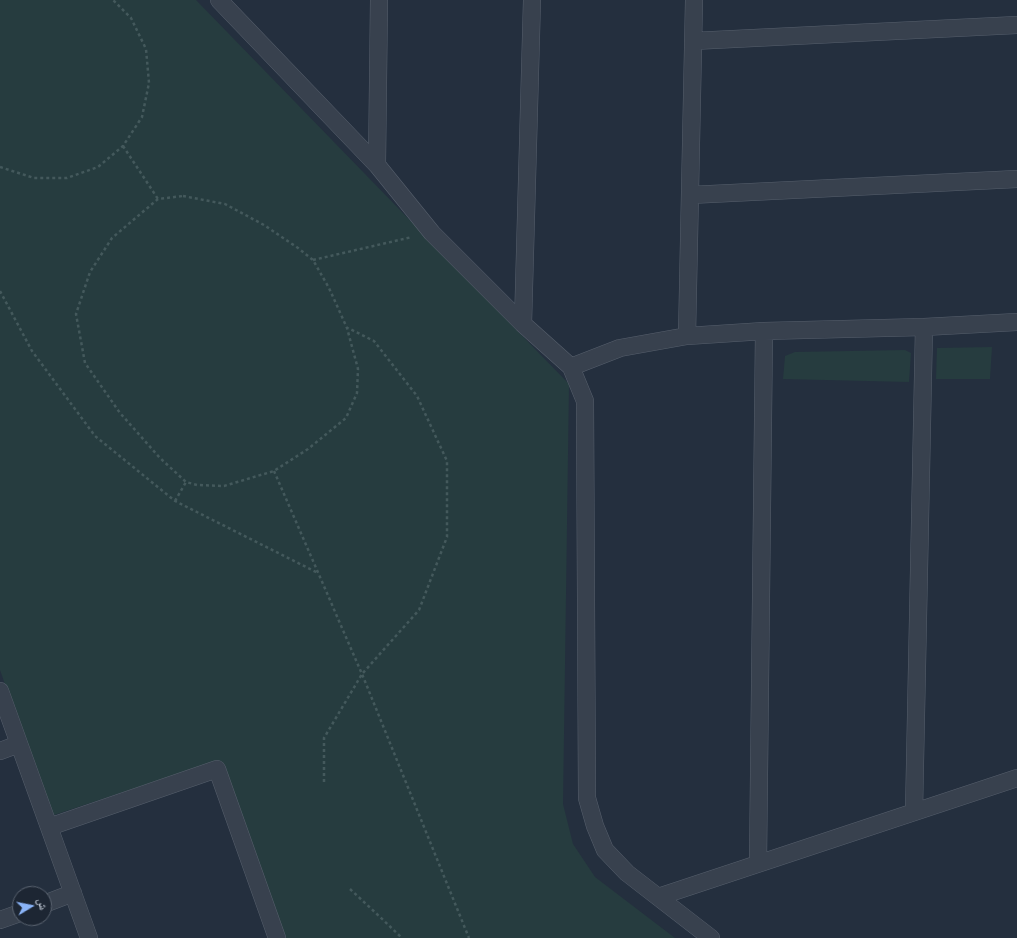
<!DOCTYPE html>
<meta charset="utf-8">
<style>
body{margin:0}
#map{position:relative;width:1017px;height:938px;overflow:hidden;background:#242f3e;font-family:"Archivo Narrow","Noto Naskh Arabic",sans-serif}
canvas{display:block}
.north{position:absolute;left:12px;top:886px;width:40px;height:40px;box-sizing:border-box;background:#1d2633;border:1px solid #59626f;border-radius:50%;rotate:80deg;font-size:11px;font-weight:700;line-height:16px;text-align:center;color:#b4bcc9}
.north::after{content:'';display:block;margin:auto;width:14px;height:18px;background:#8ab4f8;clip-path:polygon(50% 0,100% 100%,50% 72%,0 100%)}
</style>
<div id="map">
<canvas width="1017" height="938"></canvas>
<div class="north">ش</div>
</div>
<script>
const context = document.querySelector('canvas').getContext('2d');
context.lineJoin = 'round';
function fill(path, color) { context.fillStyle = color; context.fill(path, 'evenodd'); }
const shape = rows => new Path2D(rows.map(r => 'M' + r).join(''));
function strokePath(path, color, width, dash) { context.strokeStyle = color; context.lineWidth = width; context.lineCap = dash ? 'butt' : 'round'; context.setLineDash(dash || []); context.stroke(path); }
fill(shape([
 [0,0,196,0,569,384,563,804,573,844,595,877,675,938,274,938,211,763,51,816,0,670],
 [992,347,990,379,936,379,937,348],
 [905,350,911,353,909,382,783,379,785,356,795,352]
]), '#263c3f');
const street = shape([
 [219,0,377,165,432,233,523,324,571,367,620,348,687,336,764,331,924,327,1017,322],
 [693,41,1017,25],
 [377,165,379,0],
 [690,195,1017,179],
 [523,324,532,0],
 [687,336,694,0],
 [571,367,585,401,587,798,595,826,605,850,627,873,711,938],
 [0,691,89,938],
 [0,751,19,744],
 [914,812,924,327],
 [49,827,217,769,277,938],
 [758,863,764,331],
 [658,897,1017,778],
 [44,904,73,893],
 [0,920,20,913]
]);
strokePath(street, '#565f6c', 18);
strokePath(shape([
 [123,146,158,199],
 [0,167,34,178,67,178,98,167,123,146,142,117,149,83,146,49,131,18,113,0],
 [183,196,225,204,264,225,298,248,313,260,329,288,347,328,358,369,357,393,346,418,308,449,274,471,224,486,197,485,186,482,160,458,120,413,85,363,76,314,90,272,112,238,158,199,183,196],
 [313,260,412,237],
 [0,291,32,351,95,436,175,501,318,573],
 [274,471,362,674,469,938],
 [175,501,186,482],
 [324,782,324,738,362,674,419,610,447,537,447,461,417,396,374,341,348,328],
 [350,889,379,916,402,938]
]), '#44595c', 2.5, [3, 3]);
strokePath(street, '#38414e', 17);
</script>
